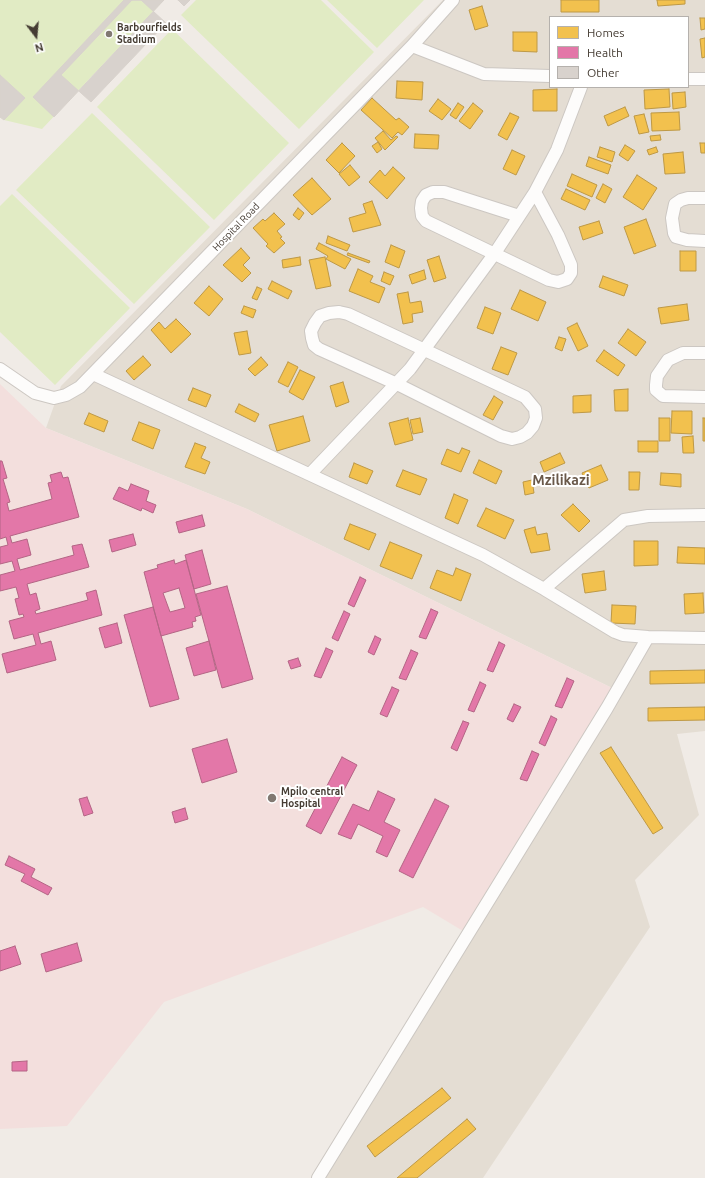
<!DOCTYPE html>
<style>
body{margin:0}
#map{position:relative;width:705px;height:1178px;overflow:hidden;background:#f0ebe6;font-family:Ubuntu,sans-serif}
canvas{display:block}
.legend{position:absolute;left:549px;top:16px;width:140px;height:72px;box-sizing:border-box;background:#fff;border:1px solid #b5b1ad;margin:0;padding:5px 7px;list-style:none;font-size:12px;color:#453c33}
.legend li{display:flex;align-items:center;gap:8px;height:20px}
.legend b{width:20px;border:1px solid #b5b1ad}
.north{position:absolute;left:16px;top:16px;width:40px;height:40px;-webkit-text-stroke:3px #fff;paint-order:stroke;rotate:164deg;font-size:11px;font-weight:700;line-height:16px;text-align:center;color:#453c33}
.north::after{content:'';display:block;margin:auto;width:14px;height:18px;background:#453c33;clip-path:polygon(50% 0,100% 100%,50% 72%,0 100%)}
</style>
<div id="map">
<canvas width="705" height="1178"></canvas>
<ul class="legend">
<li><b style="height:11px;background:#f2c14e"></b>Homes</li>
<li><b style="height:11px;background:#e377a8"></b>Health</li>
<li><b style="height:11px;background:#d8d2cd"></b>Other</li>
</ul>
<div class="north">N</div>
</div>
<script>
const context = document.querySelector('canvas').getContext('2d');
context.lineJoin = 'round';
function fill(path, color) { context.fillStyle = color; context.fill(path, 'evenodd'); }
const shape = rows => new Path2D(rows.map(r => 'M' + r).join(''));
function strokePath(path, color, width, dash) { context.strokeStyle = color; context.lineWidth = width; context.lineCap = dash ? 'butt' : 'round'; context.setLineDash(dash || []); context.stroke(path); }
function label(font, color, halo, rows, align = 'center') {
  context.font = font + ' Ubuntu,sans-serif'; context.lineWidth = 4; context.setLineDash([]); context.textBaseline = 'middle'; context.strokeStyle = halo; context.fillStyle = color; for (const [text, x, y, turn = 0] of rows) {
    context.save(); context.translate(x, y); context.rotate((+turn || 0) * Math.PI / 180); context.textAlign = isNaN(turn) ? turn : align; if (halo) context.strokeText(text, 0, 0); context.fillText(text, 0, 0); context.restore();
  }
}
fill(shape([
 [443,0,705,0,705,731,677,734,699,815,635,880,650,927,483,1178,313,1178,612,688,247,509,46,428,61,386],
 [550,17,688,17,688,87,550,87]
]), '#e4ddd3');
fill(shape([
 [0,384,46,428,247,509,612,688,463,931,423,907,164,1002,67,1126,0,1129]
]), '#f3dfdd');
fill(shape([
 [0,0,164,0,42,129,4,120,0,117],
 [196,0,321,0,374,52,299,129,181,15],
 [327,0,424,0,377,48],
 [172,29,289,143,214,220,97,107],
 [92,113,210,227,134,304,16,190],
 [12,194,130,308,55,385,0,332,0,206]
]), '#e1ebc4');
const homes = shape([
 [561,0,599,0,599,12,561,12,561,0],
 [657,0,685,0,685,4,658,6,657,0],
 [482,6,488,26,475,30,469,10,482,6],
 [700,18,705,18,705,29,701,30,700,18],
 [513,32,537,32,537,52,513,51,513,32],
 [705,38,705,57,702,58,700,39,705,38],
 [397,81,423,82,422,100,396,98,397,81],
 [557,89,557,111,533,111,533,90,557,89],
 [669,89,670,107,645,109,644,90,669,89],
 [685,92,686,107,673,109,672,93,685,92],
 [372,98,396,120,399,118,409,127,402,135,398,132,392,138,361,110,372,98],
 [438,99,451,109,442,120,429,111,438,99],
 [458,103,464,107,456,119,450,115,458,103],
 [473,103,483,111,470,129,459,121,473,103],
 [625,107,629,116,608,126,604,116,625,107],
 [679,112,680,130,652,131,651,113,679,112],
 [510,113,519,117,507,140,498,135,510,113],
 [644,114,649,132,639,134,634,116,644,114],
 [383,131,391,140,396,136,398,137,385,150,375,138,383,131],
 [415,134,439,135,438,149,414,148,415,134],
 [660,135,661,140,651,141,650,136,660,135],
 [378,142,382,149,377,153,372,146,378,142],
 [342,143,355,156,339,173,326,160,342,143],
 [700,143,705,143,705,153,701,153,700,143],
 [625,145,635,151,628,161,619,155,625,145],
 [600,147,615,152,612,162,597,157,600,147],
 [656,147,658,152,649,155,647,150,656,147],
 [512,150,525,156,516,175,503,169,512,150],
 [683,152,685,173,665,174,663,154,683,152],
 [589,157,611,165,608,174,586,166,589,157],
 [350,165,360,177,349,186,339,174,350,165],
 [393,167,405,178,387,199,369,182,380,170,385,176,393,167],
 [572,174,597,185,592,197,567,186,572,174],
 [637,175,657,188,643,210,623,197,637,175],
 [312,178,331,199,312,215,293,195,312,178],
 [603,184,612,189,605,203,596,198,603,184],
 [566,189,590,200,585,210,561,199,566,189],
 [372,201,381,225,353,232,349,218,366,213,363,204,372,201],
 [298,208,304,213,299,220,293,215,298,208],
 [274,213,285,224,277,231,282,237,280,238,285,243,274,253,266,246,268,244,253,228,263,219,265,221,274,213],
 [646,219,656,246,634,254,624,227,646,219],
 [599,221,603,233,583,240,579,227,599,221],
 [328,236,350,245,347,251,326,243,328,236],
 [319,243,351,259,345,269,326,259,328,256,316,249,319,243],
 [391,245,405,251,399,268,385,262,391,245],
 [241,248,250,258,243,265,251,273,242,282,223,265,241,248],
 [680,251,696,251,696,271,680,271,680,251],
 [348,253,370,261,369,263,347,255,348,253],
 [439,256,446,278,434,282,427,260,439,256],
 [300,257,301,265,283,268,282,260,300,257],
 [325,257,331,286,316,289,309,260,325,257],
 [358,269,373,276,370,282,385,288,379,303,349,291,358,269],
 [424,270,426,279,412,284,409,275,424,270],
 [384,272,394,276,390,285,381,281,384,272],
 [603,276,628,285,624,296,599,287,603,276],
 [272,281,292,291,288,299,268,289,272,281],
 [209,286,223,299,209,316,194,303,209,286],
 [257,287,262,289,257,300,252,298,257,287],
 [520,290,546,302,538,321,511,309,520,290],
 [408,292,410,303,421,301,423,312,412,314,413,322,403,324,397,294,408,292],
 [687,304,689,320,661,324,658,308,687,304],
 [244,306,256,310,253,318,241,313,244,306],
 [485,307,501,313,493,334,477,328,485,307],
 [176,319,191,334,171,353,151,330,159,322,165,329,176,319],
 [577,323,588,346,578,351,567,328,577,323],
 [628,329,646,342,636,356,618,343,628,329],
 [247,331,251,353,239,355,234,333,247,331],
 [559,337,566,339,562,351,555,348,559,337],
 [501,347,517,353,508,375,492,369,501,347],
 [604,350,625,365,618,376,596,361,604,350],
 [143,356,151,365,134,380,126,371,143,356],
 [261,357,268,365,255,376,248,369,261,357],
 [288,362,298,367,288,387,278,382,288,362],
 [300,370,315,377,303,400,289,392,300,370],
 [343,382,349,402,336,407,330,386,343,382],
 [193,388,211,395,206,407,188,400,193,388],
 [628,389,628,411,615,411,614,390,628,389],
 [591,395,591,412,573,413,573,396,591,395],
 [494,396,503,402,493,420,483,415,494,396],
 [239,404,259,414,255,422,235,412,239,404],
 [672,411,692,411,692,434,671,433,672,411],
 [89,413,108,421,104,432,84,424,89,413],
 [303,416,310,441,277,451,269,425,303,416],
 [408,418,413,440,395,445,389,423,408,418],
 [420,418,423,432,413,434,410,420,420,418],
 [659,418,670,418,670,441,659,441,659,418],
 [703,418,705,418,705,441,703,441,703,418],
 [139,422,160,430,153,449,132,440,139,422],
 [693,436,694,453,683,453,682,437,693,436],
 [638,441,658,441,658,452,638,452,638,441],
 [195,443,206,447,201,458,210,462,205,474,185,467,195,443],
 [462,448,470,451,461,472,441,464,447,449,459,454,462,448],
 [560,453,565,463,544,472,540,462,560,453],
 [479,460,502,471,496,484,473,473,479,460],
 [354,463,373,471,367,484,349,477,354,463],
 [601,465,608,480,589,488,582,473,601,465],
 [403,470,427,479,420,495,396,486,403,470],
 [629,472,640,472,639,490,629,490,629,472],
 [661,473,681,474,681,487,660,485,661,473],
 [532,480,534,493,525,495,523,482,532,480],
 [454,494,468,500,458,524,445,518,454,494],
 [573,504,590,521,579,532,561,515,573,504],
 [486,508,514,520,505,539,477,526,486,508],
 [350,524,376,534,369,550,344,539,350,524],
 [535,527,537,535,547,533,550,550,531,553,524,530,535,527],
 [634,541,658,541,658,565,634,566,634,541],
 [390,542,422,555,412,579,380,566,390,542],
 [678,547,705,548,705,564,677,563,678,547],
 [456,568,471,574,461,601,430,588,437,570,453,576,456,568],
 [604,571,606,590,585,593,582,574,604,571],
 [703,593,704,613,685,614,684,594,703,593],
 [612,605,636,606,635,624,611,623,612,605],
 [705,670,705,683,650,684,650,671,705,670],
 [705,707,705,720,648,721,648,708,705,707],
 [611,747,663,828,653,834,600,753,611,747],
 [442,1088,451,1098,375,1157,367,1146,442,1088],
 [467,1119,476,1129,417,1178,397,1178,467,1119]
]);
fill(homes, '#f2c14e');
strokePath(homes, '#be9946', 1);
const health = shape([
 [0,461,2,461,7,478,3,479,10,502,7,503,9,511,52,499,48,483,52,482,50,475,61,472,63,478,68,477,79,517,10,536,12,543,27,539,31,555,17,559,20,570,74,555,72,546,82,544,89,567,27,584,30,595,36,593,40,609,35,611,36,614,88,600,86,593,96,590,102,615,38,633,41,644,51,641,56,660,7,673,2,654,36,645,33,634,14,639,9,621,24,617,23,614,19,615,15,599,19,598,16,587,0,591,0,575,15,571,12,561,0,564,0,547,8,545,6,537,0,539,0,461],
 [131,484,149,491,146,501,156,505,153,513,142,508,141,511,113,499,119,487,128,491,131,484],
 [202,515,205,526,179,533,176,522,202,515],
 [133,534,136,545,112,552,109,540,133,534],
 [202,550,211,584,194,589,185,555,202,550],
 [174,560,175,564,186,560,201,615,195,617,196,621,192,622,193,627,161,636,144,572,158,568,157,565,174,560],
 [179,588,185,608,170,612,163,593,179,588],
 [360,577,366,580,354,607,348,604,360,577],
 [227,586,253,679,222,688,196,594,227,586],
 [153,607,179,699,150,707,124,615,153,607],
 [431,609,438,612,426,639,419,637,431,609],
 [344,611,350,614,338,641,332,638,344,611],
 [117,623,122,643,105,648,99,628,117,623],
 [375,636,381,639,374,655,368,652,375,636],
 [209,641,216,670,194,676,186,648,209,641],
 [499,642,505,645,493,672,487,670,499,642],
 [326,648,333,651,321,678,314,676,326,648],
 [411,650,418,653,406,680,399,678,411,650],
 [298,658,301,666,291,669,288,661,298,658],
 [567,678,574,681,562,708,555,706,567,678],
 [480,682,486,685,474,712,468,710,480,682],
 [392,687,399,690,387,717,380,714,392,687],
 [514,704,521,707,513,722,507,719,514,704],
 [551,716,557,719,545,746,539,743,551,716],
 [463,721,469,723,457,751,451,748,463,721],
 [227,739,237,772,202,783,192,749,227,739],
 [532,751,539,754,527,781,520,779,532,751],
 [342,757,357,765,321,834,306,826,342,757],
 [378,791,395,799,384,822,400,830,387,857,376,852,383,836,358,824,351,839,338,834,353,804,369,811,378,791],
 [87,797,93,813,84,816,79,799,87,797],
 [435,799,449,806,413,878,399,871,435,799],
 [185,808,188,819,175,823,172,812,185,808],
 [9,856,35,869,31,877,52,888,48,895,21,881,25,874,5,865,9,856],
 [77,943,82,961,46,972,41,954,77,943],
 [15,946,21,964,0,971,0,951,15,946],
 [27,1061,27,1071,12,1071,12,1062,27,1061]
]);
fill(health, '#e377a8');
strokePath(health, '#b46585', 1);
const building = shape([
 [124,0,164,0,54,117,33,97,124,0],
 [132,0,141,0,166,23,91,102,61,75,132,0],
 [178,0,190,0,184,6,178,0],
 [0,75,25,98,4,120,0,117,0,75]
]);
fill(building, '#d8d2cd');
strokePath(building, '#d8d2cc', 1);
const street = shape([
 [412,46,484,74,550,76],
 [688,79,705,79],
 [705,198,688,198,681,200,675,204,672,218,674,233,676,237,687,240,705,241],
 [519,216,444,192,433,192,426,195,422,201,421,208,422,216,426,221,549,280,558,282,567,279,571,273,571,265,558,235,535,192],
 [339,312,348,314,525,397,535,409,536,418,533,426,527,433,520,437,512,439,501,436,397,384,319,349,314,345,312,338,311,331,315,323,320,316,329,313,339,312],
 [705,353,683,353,668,360,657,376,656,385,656,390,663,396,705,397],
 [0,369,35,393,54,398,66,395,80,387,412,46,453,0],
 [93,374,483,555,544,589,615,632,623,635,648,637,705,638],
 [310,474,410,369,495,253,535,192,557,150,581,87],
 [544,589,624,520,648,516,705,515],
 [318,1178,607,708,648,637]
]);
strokePath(street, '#ccc7c2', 14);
strokePath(street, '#fdfcfb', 12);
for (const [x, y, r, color] of [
 [109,34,4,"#817972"],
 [272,798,5,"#817972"]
]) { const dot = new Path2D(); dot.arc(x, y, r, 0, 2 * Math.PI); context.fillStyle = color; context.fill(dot); strokePath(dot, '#fff', 1.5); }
label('bold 10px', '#453c33', '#fff', [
 ["Barbourfields",117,28],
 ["Stadium",117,40],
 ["Mpilo central",281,792],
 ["Hospital",281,804]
], 'left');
label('10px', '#453c33', '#fff', [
 ["Hospital Road",236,227,-46]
]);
label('bold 14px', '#695849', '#fff', [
 ["Mzilikazi",561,480]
]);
</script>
